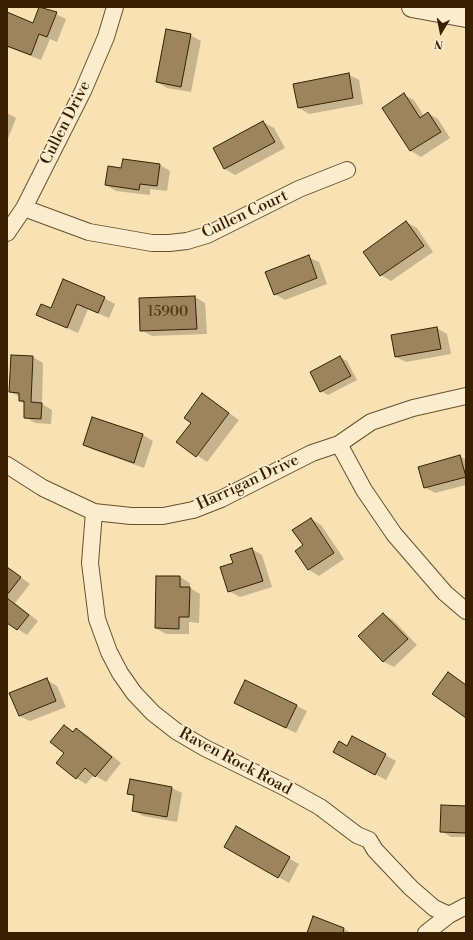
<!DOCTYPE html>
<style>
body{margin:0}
#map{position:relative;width:473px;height:940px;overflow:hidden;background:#f8e1b2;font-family:"Libre Bodoni",serif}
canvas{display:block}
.frame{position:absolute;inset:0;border:8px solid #382001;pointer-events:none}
.north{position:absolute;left:421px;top:12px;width:40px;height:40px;-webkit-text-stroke:3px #faeccd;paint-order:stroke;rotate:190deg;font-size:11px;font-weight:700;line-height:16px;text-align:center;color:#382001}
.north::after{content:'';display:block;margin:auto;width:14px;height:18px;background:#382001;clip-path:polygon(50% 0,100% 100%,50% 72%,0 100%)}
</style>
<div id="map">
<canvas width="473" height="940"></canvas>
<div class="frame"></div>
<div class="north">N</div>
</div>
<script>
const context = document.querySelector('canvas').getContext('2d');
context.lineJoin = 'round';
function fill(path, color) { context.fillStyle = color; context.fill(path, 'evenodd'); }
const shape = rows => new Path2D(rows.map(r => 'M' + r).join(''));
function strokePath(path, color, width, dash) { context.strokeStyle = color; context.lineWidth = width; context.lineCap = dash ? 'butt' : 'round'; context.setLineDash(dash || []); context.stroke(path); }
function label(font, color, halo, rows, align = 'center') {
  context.font = font + ' "Libre Bodoni",serif'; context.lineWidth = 3.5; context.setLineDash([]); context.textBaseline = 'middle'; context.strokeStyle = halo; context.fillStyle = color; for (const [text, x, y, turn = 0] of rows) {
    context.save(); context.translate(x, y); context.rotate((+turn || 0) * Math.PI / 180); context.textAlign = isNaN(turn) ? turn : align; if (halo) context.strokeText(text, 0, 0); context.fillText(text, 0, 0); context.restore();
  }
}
fill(shape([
 [41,7,66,19,57,42,50,39,41,60,7,47,7,13,34,24],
 [190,35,201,41,191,92,167,88,157,82],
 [348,74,359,80,363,104,309,114,299,108],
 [404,95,414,100,424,116,428,113,438,119,450,138,421,157,411,151,383,108],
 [7,113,16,118,7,141],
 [263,122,274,128,285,148,235,175,225,169,214,149],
 [160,165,170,171,167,191,150,189,150,195,116,191,106,185,122,169],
 [406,222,417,228,433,252,391,281,381,275],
 [308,257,319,262,327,284,285,300,275,294],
 [195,297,205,303,207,334,152,336,141,330],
 [104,298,115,304,109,318,88,309,78,333,38,315,52,309],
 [437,328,447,334,451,354,406,362,396,357],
 [33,357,43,363,42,404,52,410,51,424,35,423,25,417,25,404,20,401,20,397,10,392],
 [340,357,347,361,357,380,328,395,321,391],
 [202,394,239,420,207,462,178,442,192,422],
 [93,418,143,435,153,441,144,468,94,450,84,445],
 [460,456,466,460,466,485,435,493,424,487],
 [311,519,321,525,344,559,319,576,309,570,296,551,304,546],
 [252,549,262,555,272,587,240,597,229,591,234,563],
 [7,567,30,584,15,603,38,621,27,635,7,622],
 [180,577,190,583,190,588,200,594,199,623,189,622,189,634,166,634,156,628],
 [383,614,393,620,417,645,394,667,384,662,360,636],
 [47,680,57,686,66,707,30,721,19,716],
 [246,681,307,711,296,733,245,708],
 [64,727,74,732,77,729,87,735,121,763,106,782,94,775,86,784,76,778,65,753],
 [353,737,396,761,386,780,344,757],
 [172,788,182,793,177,822,143,816,133,810,135,797,128,793],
 [466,807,466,837,451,837,441,831],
 [236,828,299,864,289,883,225,846],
 [313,918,344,929,351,933,308,933]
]), '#0003');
const building = shape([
 [39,7,57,12,47,37,39,34,31,55,7,46,7,12,33,23,39,7],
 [166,29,191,34,181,87,156,82,166,29],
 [349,73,353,98,298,108,293,84,349,73],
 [404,93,420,118,428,112,441,132,410,151,382,108,404,93],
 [263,121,275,142,224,169,213,148,263,121],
 [123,159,160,164,157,186,140,184,139,190,105,185,108,166,121,168,123,159],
 [406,221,424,246,380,276,363,252,406,221],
 [309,255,317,278,274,295,265,272,309,255],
 [63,279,105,297,98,313,77,304,67,328,36,315,41,304,51,308,63,279],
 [195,296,197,329,140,331,139,298,195,296],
 [437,327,441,349,395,357,391,335,437,327],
 [11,355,33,356,31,402,42,403,41,419,24,418,24,401,19,401,19,393,9,392,11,355],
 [340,356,351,376,320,392,310,372,340,356],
 [202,393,229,413,196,457,176,442,191,423,184,418,202,393],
 [92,417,143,434,134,463,83,445,92,417],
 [460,455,466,477,424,488,418,467,460,455],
 [311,518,334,553,308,570,295,551,303,545,292,530,311,518],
 [252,548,263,581,228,592,220,567,233,563,230,555,252,548],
 [7,567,21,577,7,595,7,567],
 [156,576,180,576,180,587,190,587,189,617,179,617,179,629,155,628,156,576],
 [7,598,29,615,17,630,7,623,7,598],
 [383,613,408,639,383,662,358,636,383,613],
 [448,672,466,685,466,718,432,694,448,672],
 [47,678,56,701,19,716,9,693,47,678],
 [245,680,297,705,286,728,234,703,245,680],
 [64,725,73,732,76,728,112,757,95,777,85,768,76,779,56,763,64,753,50,742,64,725],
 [352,736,386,754,375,775,333,752,339,741,347,746,352,736],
 [130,779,172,787,167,817,132,811,134,795,127,794,130,779],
 [441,805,466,806,466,833,440,832,441,805],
 [236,826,290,857,278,878,224,847,236,826],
 [313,916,344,928,343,933,307,933,313,916]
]);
fill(building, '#9c845d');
strokePath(building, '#382001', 1);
const minor = shape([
 [24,208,89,232,152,243,169,243,187,241,207,235,299,189,347,170],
 [7,233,24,208,83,91,106,37,115,7],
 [339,444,364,490,394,534,445,593,466,611],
 [7,465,43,488,94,512,131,516,163,516,193,510,221,499,312,453,339,444,371,422,413,408,466,396],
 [94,512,90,563,97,619,109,652,120,673,134,693,153,713,176,731,205,748,284,787,320,807,357,835,369,840,375,850,411,888,434,908,449,915],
 [426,933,449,915,466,906]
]);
const tertiary = shape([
 [412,7,466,17]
]);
strokePath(minor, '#68502d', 18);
strokePath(tertiary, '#68502d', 22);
strokePath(minor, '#faeccd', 16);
strokePath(tertiary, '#faeccd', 20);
label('14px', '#513918', null, [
 ["15900",168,313]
]);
label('16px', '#382001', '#faeccd', [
 ["Cullen Drive",66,123,-63],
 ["Cullen Court",245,215,-25],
 ["Harrigan Drive",248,483,-25],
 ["Raven Rock Road",235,762,28]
]);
</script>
